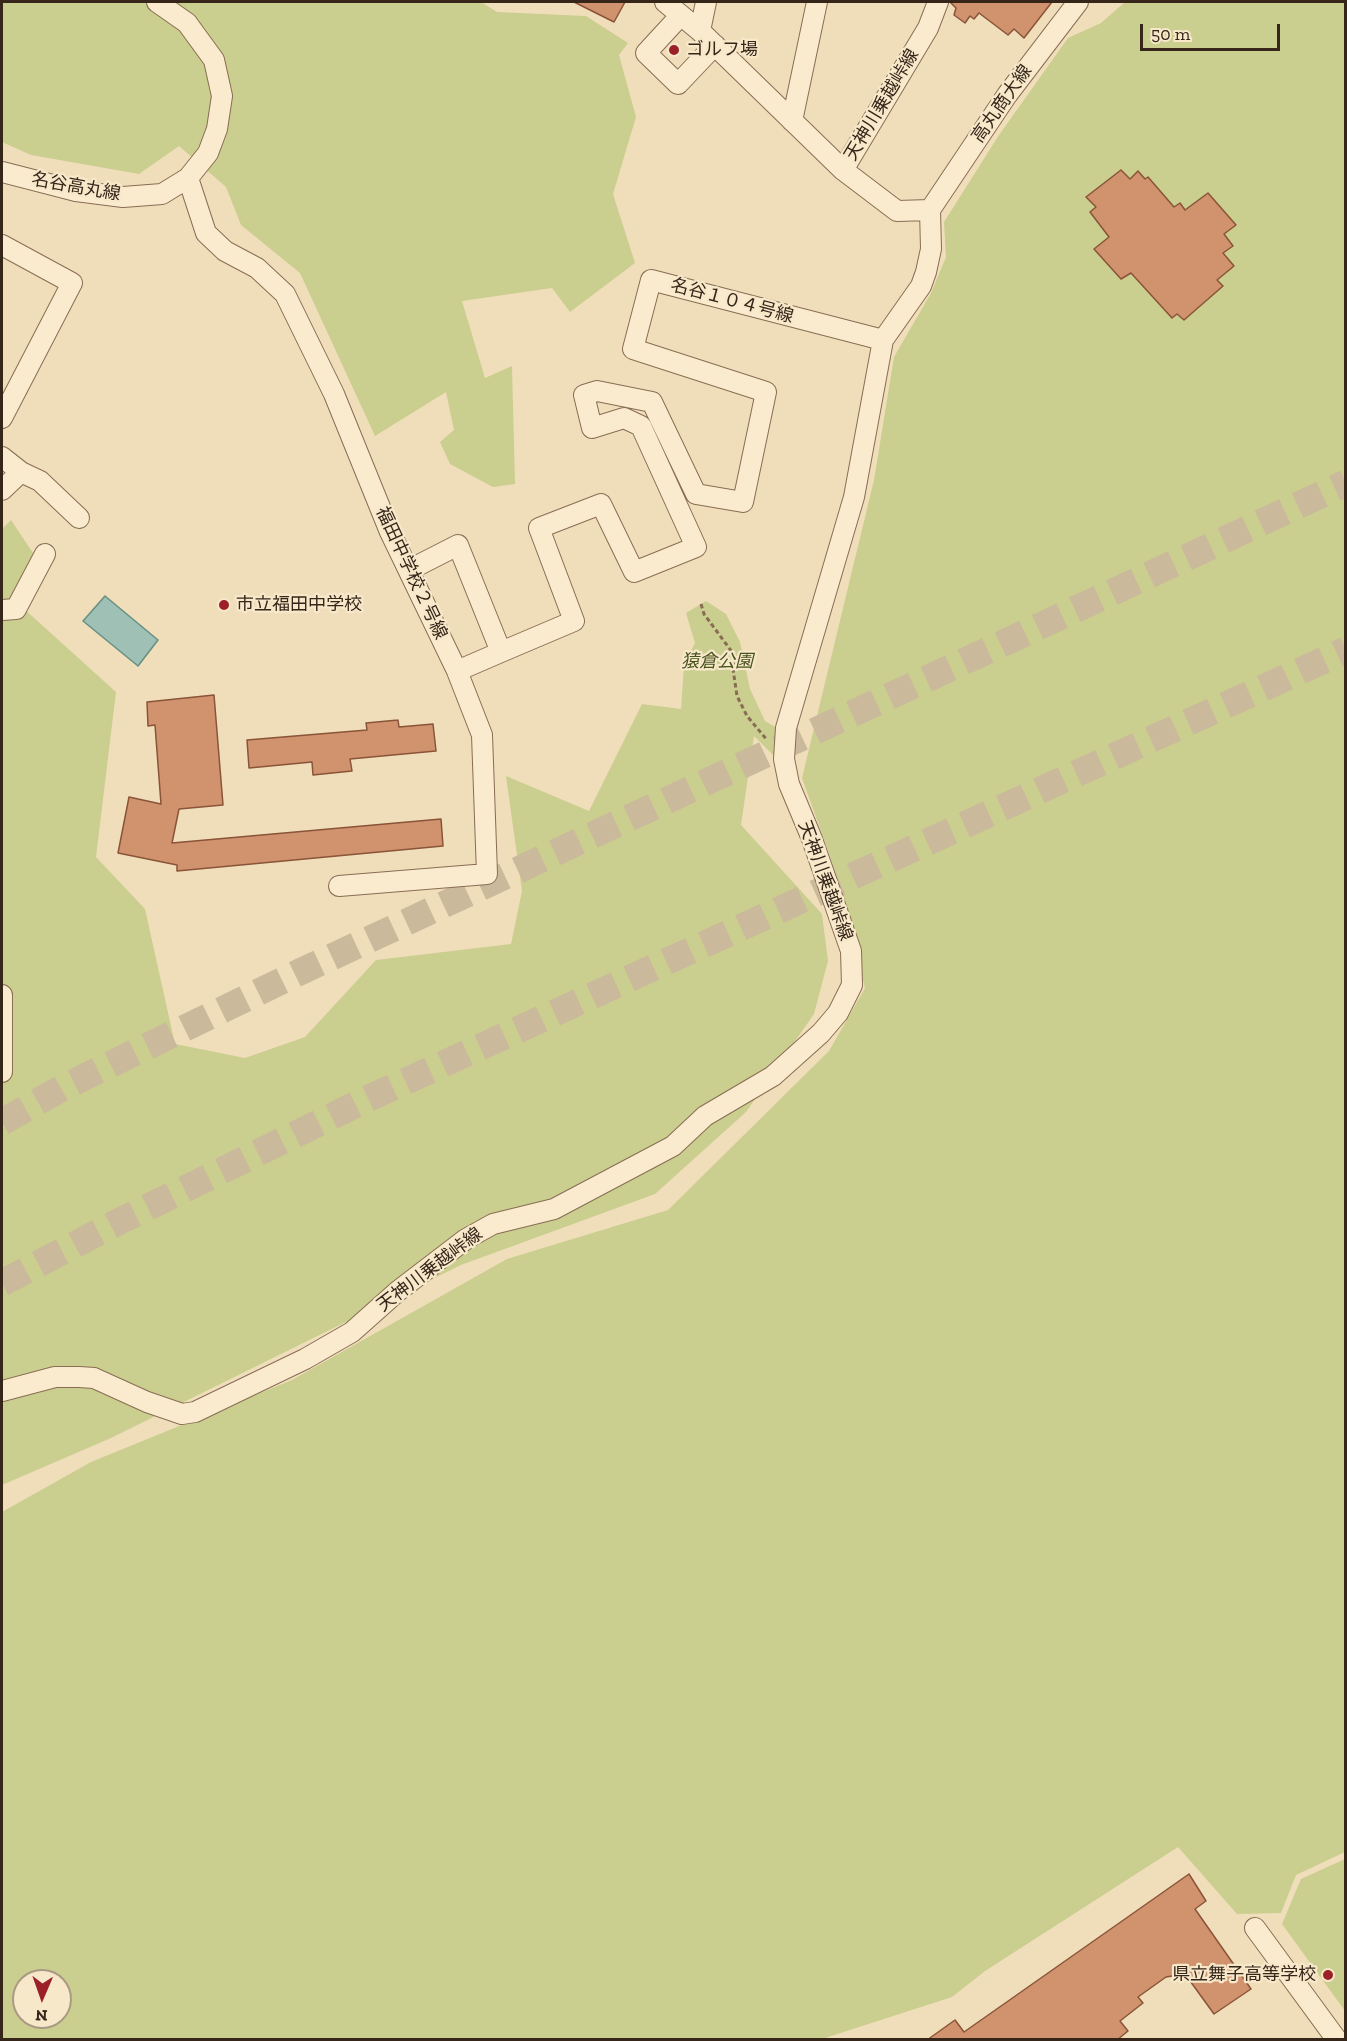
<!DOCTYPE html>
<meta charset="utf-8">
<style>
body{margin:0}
#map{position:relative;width:1347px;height:2041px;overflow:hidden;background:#f0debb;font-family:"Zilla Slab",serif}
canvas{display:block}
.frame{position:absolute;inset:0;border:3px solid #36261a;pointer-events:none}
.north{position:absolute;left:12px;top:1969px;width:60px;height:60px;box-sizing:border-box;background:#f7e8ca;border:2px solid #aa9a84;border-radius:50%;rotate:182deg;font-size:16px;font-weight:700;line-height:24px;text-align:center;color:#36261a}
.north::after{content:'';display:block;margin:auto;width:21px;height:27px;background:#9b2027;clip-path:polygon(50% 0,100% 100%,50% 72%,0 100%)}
.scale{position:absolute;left:1140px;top:24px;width:140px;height:27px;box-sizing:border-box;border:3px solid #36261a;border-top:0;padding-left:8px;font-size:18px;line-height:21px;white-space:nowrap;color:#36261a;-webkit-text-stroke:4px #f7e8ca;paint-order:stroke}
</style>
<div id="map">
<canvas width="1347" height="2041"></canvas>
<div class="frame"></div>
<div class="north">N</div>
<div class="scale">50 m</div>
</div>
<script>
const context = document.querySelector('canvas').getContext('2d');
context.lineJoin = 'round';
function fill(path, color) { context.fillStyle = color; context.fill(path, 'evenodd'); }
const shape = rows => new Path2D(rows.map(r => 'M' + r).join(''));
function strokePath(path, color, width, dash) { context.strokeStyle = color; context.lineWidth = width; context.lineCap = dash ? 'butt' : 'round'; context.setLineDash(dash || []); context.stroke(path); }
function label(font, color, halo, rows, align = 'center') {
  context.font = font + ' "Zilla Slab","Noto Sans JP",serif'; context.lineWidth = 4.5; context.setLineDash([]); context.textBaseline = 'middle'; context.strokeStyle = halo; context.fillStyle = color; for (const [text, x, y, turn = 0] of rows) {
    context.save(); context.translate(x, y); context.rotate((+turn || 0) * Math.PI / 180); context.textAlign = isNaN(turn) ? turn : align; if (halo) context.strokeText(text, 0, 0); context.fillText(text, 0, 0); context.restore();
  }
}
fill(shape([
 [2,2,481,2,497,12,586,16,628,43,619,55,636,117,613,194,635,263,570,312,552,288,462,301,485,378,512,366,515,484,493,487,450,464,440,442,454,430,446,392,375,436,300,273,241,225,226,187,179,146,139,174,31,155,2,142],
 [1125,2,1345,2,1345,1852,1296,1875,1281,1913,1237,1914,1178,1847,985,1971,952,1997,822,2039,2,2039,2,1512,91,1462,292,1380,507,1259,668,1210,829,1051,865,988,830,856,802,778,874,480,894,357,931,293,946,257,944,222,999,135,1068,38,1101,23],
 [24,1981,60,1981,60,2017,24,2017],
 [11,520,35,556,12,598,116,692,96,857,145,909,175,1044,245,1058,305,1037,376,960,511,944,522,891,506,776,589,811,642,704,681,709,684,665,695,643,686,613,706,601,726,614,740,642,750,689,765,721,782,731,779,761,754,736,741,825,822,914,828,961,814,1014,746,1112,655,1194,461,1265,111,1438,2,1485,2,529],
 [1345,1859,1345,2011,1282,1924,1301,1879]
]), '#cace8e');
const water = shape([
 [105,596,158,640,138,666,83,621,105,596]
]);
fill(water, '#9fc1b5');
strokePath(water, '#678e82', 1.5);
const building = shape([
 [574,2,625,2,614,22,574,2],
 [950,2,1052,2,1024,38,1014,29,1008,35,979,13,974,19,970,16,965,23,954,15,956,8,950,2],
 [1121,170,1130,179,1138,171,1145,179,1148,177,1174,207,1180,203,1185,210,1208,193,1236,225,1224,234,1233,246,1223,253,1234,266,1217,280,1223,286,1184,320,1177,314,1172,318,1131,273,1121,279,1094,249,1109,237,1090,212,1096,207,1086,197,1121,170],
 [214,695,223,805,179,809,172,843,441,819,443,846,177,871,177,865,118,853,129,797,161,804,155,725,148,726,147,702,214,695],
 [398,720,399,727,433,724,436,751,350,759,352,771,313,775,312,762,249,768,247,740,367,730,366,723,398,720],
 [1189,1874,1206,1901,1195,1909,1251,1989,1214,2014,1185,1974,1166,1977,1138,1997,1143,2003,1120,2021,1128,2031,1117,2040,927,2040,955,2020,964,2032,1189,1874]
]);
fill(building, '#d1926e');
strokePath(building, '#895438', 1.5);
strokePath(shape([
 [2,1122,64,1087,304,970,1346,483],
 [2,1283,120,1221,367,1099,1346,650]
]), '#cbb99b', 27, [27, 14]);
const minor = shape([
 [665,2,700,31,843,170,897,211,930,210],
 [681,15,646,53,678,84,715,45],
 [700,31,706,2],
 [792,121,817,2],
 [843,170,928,28,938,2],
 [2,172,76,191,123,197,162,194,188,178,208,153,217,129,222,96,214,60,187,23,157,2],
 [188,178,206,233,225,251,257,268,285,294,334,394,390,532,457,671,482,735,487,874,339,886],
 [930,210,1007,95,1078,2],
 [2,245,72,283,2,418],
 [2,457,21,472,40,481,79,518],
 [2,490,21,472],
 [409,570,458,545,501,652,457,671],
 [2,610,16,609,45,554],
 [501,652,574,621,539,528,601,504,634,572,696,547,641,426,624,418,592,428,584,395,597,391,652,402,696,494,743,502,766,392,633,349,651,280,883,340],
 [2,995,2,1072],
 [2,1391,55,1377,79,1377,94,1378,147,1402,182,1414,195,1412,305,1359,352,1332,398,1291,466,1239,493,1224,554,1209,673,1146,705,1116,773,1076,821,1033,838,1013,852,985,851,951,812,839,789,784,784,759,786,728,854,497,883,340,921,286,926,272,931,249,930,210],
 [1255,1928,1337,2040]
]);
strokePath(minor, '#886d54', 22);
strokePath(shape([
 [701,604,704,614,735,656,733,669,737,696,747,716,767,740]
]), '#886d54', 3, [4.5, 3]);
strokePath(minor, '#fbebce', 20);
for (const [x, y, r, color] of [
 [674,50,6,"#9b2027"],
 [224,605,6,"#9b2027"],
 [1328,1975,6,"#9b2027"]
]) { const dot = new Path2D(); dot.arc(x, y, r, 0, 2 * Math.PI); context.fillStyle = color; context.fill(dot); strokePath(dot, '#f7e8ca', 2); }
label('18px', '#36261a', '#f7e8ca', [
 ["ゴルフ場",686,50],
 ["市立福田中学校",236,605],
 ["県立舞子高等学校",1316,1975,"right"]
], 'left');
label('18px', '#36261a', '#f7e8ca', [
 ["高丸商大線",1002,104,-55],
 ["天神川乗越峠線",882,105,-59],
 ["名谷高丸線",76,187,10],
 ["名谷１０４号線",732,301,15],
 ["福田中学校２号線",411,573,65],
 ["天神川乗越峠線",825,881,70],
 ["天神川乗越峠線",430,1270,-37]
]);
label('italic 18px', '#49541f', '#f7e8ca', [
 ["猿倉公園",717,662]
]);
</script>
